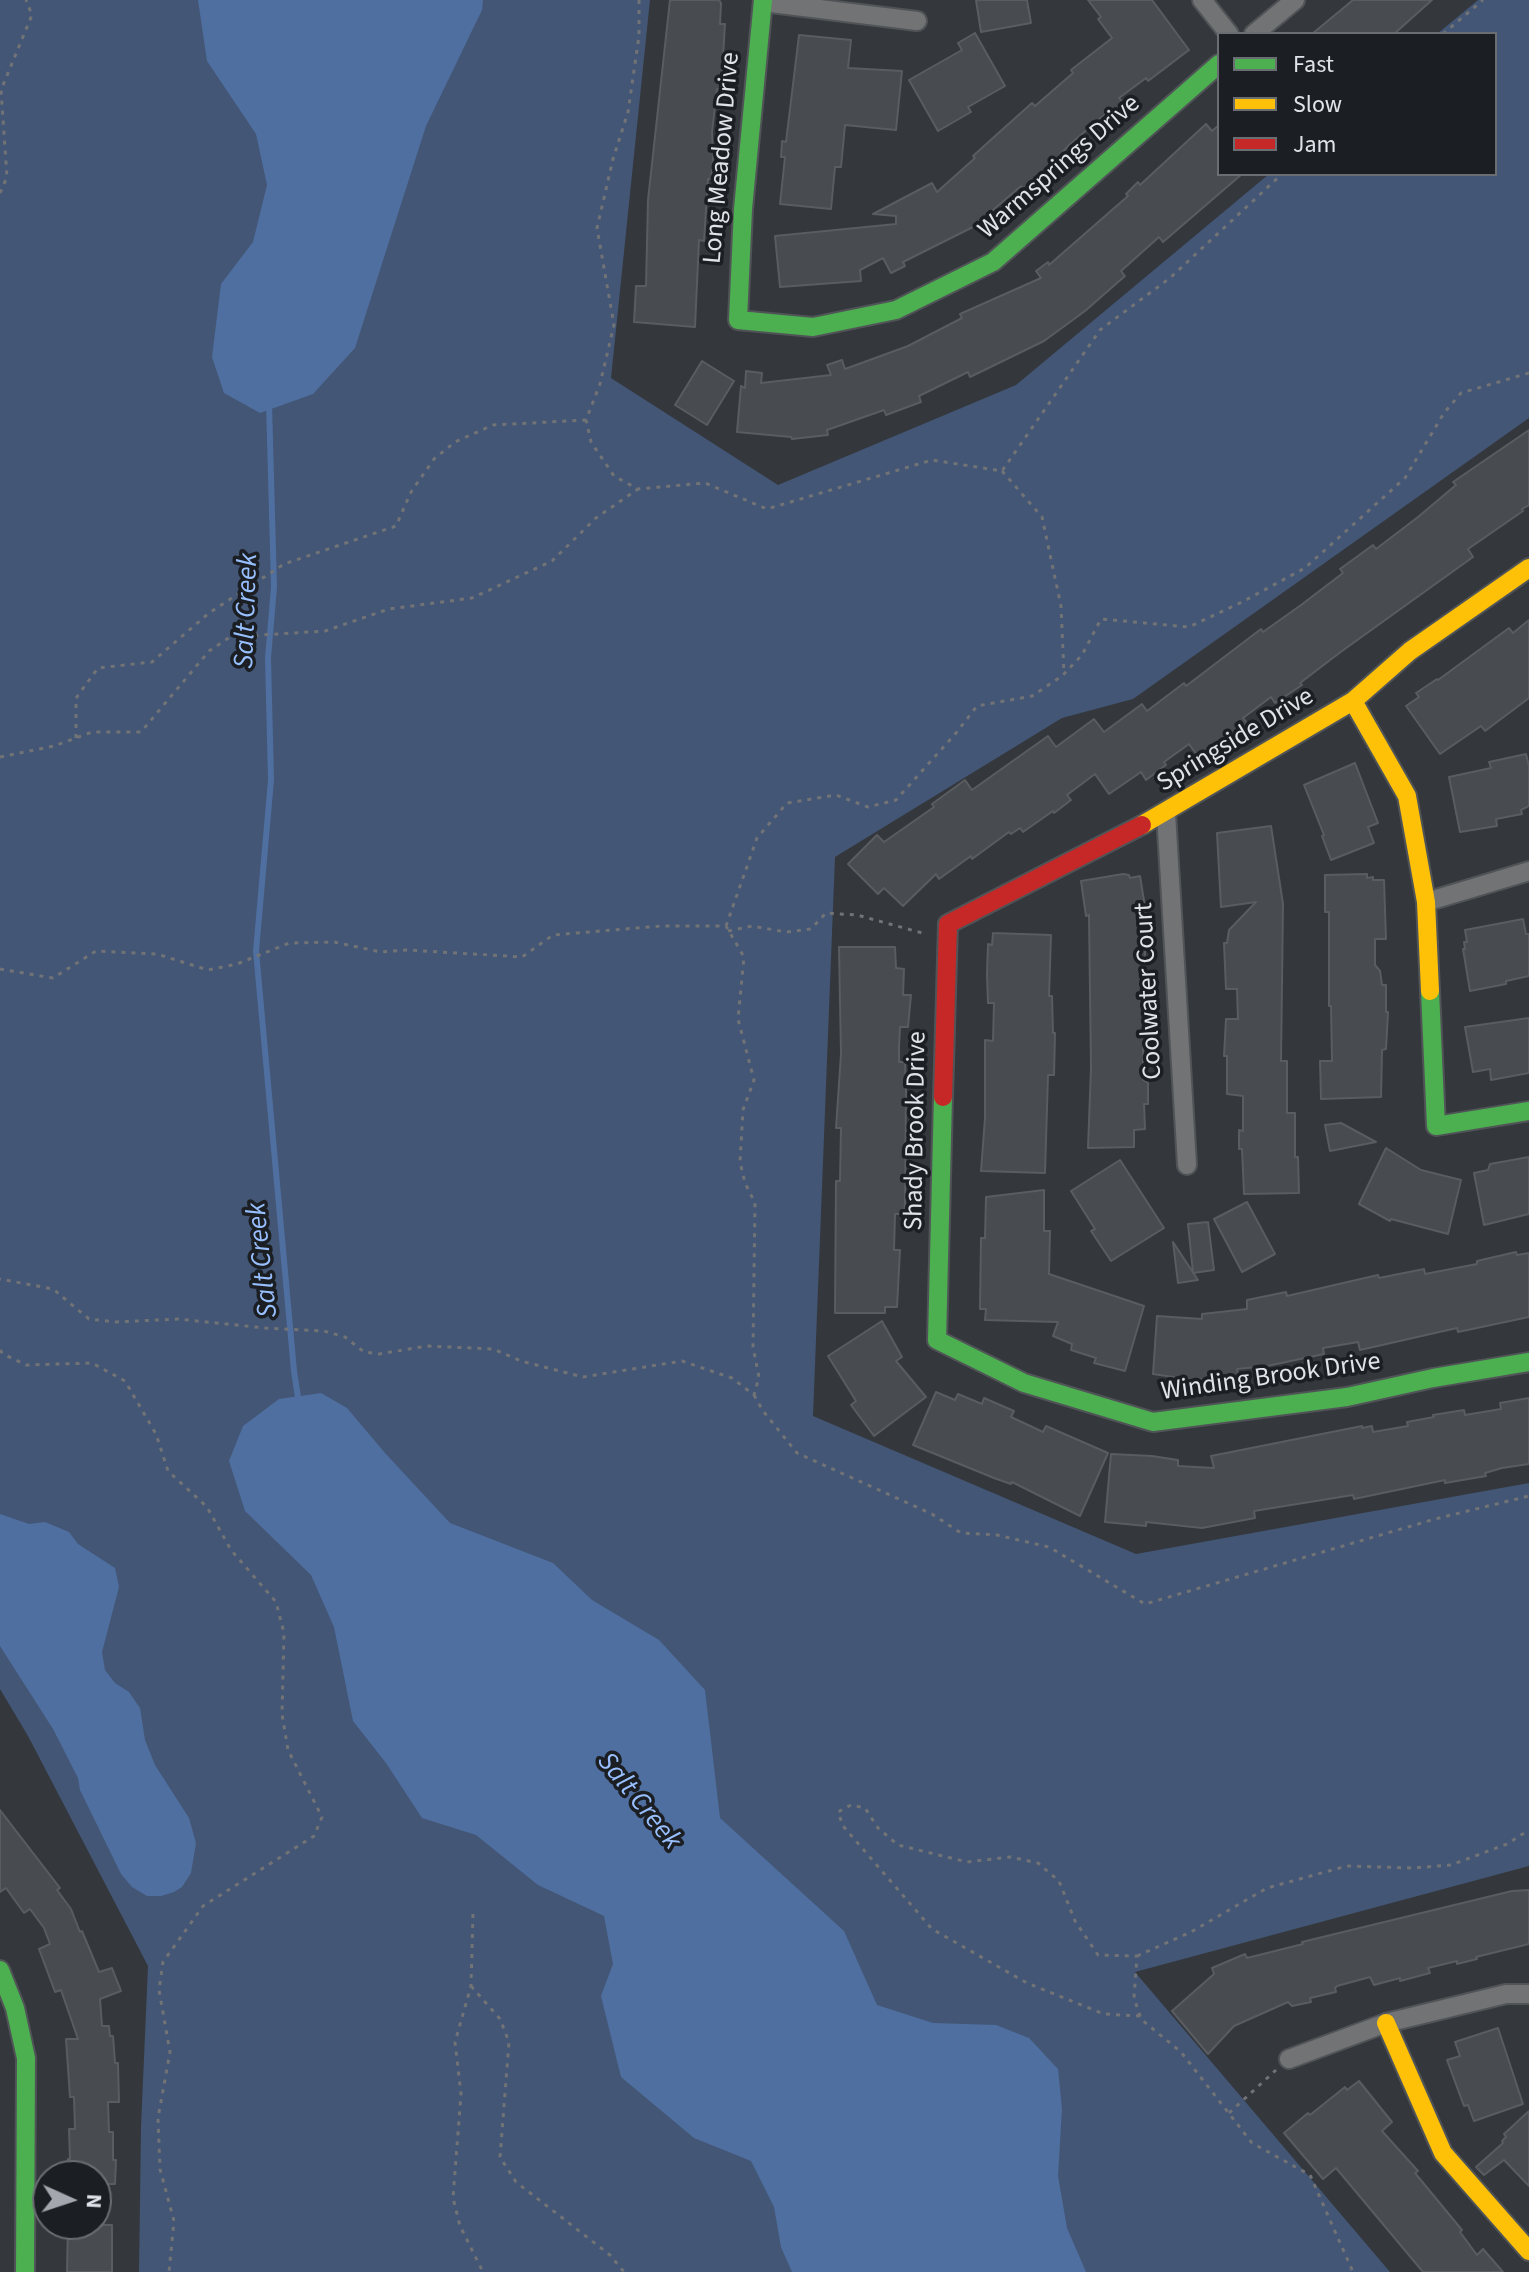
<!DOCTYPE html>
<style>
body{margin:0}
#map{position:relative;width:1529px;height:2272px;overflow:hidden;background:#34373c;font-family:"Source Sans 3",sans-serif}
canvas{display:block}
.legend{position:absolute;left:1217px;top:32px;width:280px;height:144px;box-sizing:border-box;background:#1b1e22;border:2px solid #6a6d72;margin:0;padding:10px 14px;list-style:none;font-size:24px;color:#e0e4ea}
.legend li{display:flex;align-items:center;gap:16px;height:40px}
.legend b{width:40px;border:2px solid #6a6d72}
.north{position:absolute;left:32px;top:2160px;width:80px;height:80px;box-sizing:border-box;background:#1b1e22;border:2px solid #6a6d72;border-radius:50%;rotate:93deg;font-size:22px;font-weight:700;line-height:32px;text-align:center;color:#e0e4ea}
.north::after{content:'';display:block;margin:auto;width:28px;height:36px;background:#a4a7ad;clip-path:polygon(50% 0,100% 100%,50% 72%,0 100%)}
</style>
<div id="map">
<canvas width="1529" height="2272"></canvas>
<ul class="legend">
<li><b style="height:10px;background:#4caf50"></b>Fast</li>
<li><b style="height:10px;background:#ffc107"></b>Slow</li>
<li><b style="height:10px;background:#c62828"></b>Jam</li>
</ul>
<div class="north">N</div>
</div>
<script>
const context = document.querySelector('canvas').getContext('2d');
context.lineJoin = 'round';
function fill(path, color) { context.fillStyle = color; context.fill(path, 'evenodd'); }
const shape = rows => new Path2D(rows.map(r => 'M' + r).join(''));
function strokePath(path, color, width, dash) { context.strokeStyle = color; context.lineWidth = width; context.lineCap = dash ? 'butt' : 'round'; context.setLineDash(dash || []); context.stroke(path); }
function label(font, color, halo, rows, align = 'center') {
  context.font = font + ' "Source Sans 3",sans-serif'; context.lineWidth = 7; context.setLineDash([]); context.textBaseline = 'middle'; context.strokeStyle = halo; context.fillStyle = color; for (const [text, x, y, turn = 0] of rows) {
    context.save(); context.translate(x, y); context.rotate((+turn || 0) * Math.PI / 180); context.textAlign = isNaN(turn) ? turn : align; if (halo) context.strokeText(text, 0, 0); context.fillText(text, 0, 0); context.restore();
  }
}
fill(shape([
 [0,0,650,0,611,378,778,485,1016,385,1269,174,1495,174,1495,34,1437,34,1478,0,1529,0,1529,418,1133,699,1062,718,835,857,813,1416,1136,1554,1529,1483,1529,1866,1135,1972,1390,2272,139,2272,141,2127,148,1966,28,1736,0,1689]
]), '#435675');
fill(shape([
 [198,0,483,0,482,10,426,126,355,348,313,394,260,413,224,393,212,357,221,284,253,242,267,185,256,134,207,61],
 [321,1393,347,1408,385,1453,450,1523,553,1563,592,1600,659,1640,705,1690,720,1818,844,1931,877,2005,933,2023,996,2025,1029,2038,1058,2069,1062,2109,1058,2176,1067,2228,1086,2272,792,2272,781,2247,774,2207,751,2161,694,2138,621,2077,601,1996,613,1964,604,1916,538,1885,476,1835,422,1818,386,1763,353,1721,334,1627,311,1575,245,1511,229,1461,243,1426,279,1399],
 [0,1514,29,1524,45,1522,69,1532,78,1544,115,1568,119,1587,102,1652,105,1670,115,1683,129,1692,140,1708,145,1740,155,1765,189,1818,196,1843,191,1873,182,1887,174,1892,161,1896,147,1896,132,1887,121,1874,80,1790,78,1778,53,1729,0,1646]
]), '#4f6fa0');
strokePath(shape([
 [269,403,274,587,268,658,271,780,256,951,294,1371,299,1404]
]), '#4f6fa0', 6);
const building = shape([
 [670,0,719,0,721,3,720,24,725,24,721,89,717,89,712,132,713,158,711,179,708,179,704,241,699,240,695,327,634,322,636,286,646,286,648,200,670,0],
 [976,0,1027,0,1031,23,981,32,976,0],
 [1088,0,1152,0,1189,50,1148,81,1146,78,1119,98,1125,105,1112,115,1109,111,1069,145,1037,180,1025,190,1021,186,973,227,903,262,905,266,891,273,883,258,860,270,861,281,780,287,775,236,896,224,896,216,873,214,932,183,937,192,975,158,973,156,1004,128,1032,103,1035,106,1073,73,1071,70,1112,38,1098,19,1101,17,1088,0],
 [1353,0,1432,0,1394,34,1312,34,1353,0],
 [975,33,1005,86,968,107,971,112,938,131,909,80,962,50,958,43,975,33],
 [799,35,851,40,848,68,902,71,896,130,845,125,841,167,835,167,831,209,780,204,785,157,781,157,782,141,786,142,799,35],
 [1206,124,1212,131,1219,125,1219,174,1242,174,1163,242,1159,237,1121,271,1125,276,1085,311,1044,341,970,377,968,372,919,396,921,402,886,415,884,410,827,430,828,435,792,439,791,437,737,432,741,386,745,388,746,371,762,373,761,383,831,375,827,365,842,360,845,369,908,346,962,318,960,314,1041,278,1036,271,1048,262,1049,265,1128,196,1126,194,1138,182,1140,185,1206,124],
 [702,361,734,381,707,425,675,405,702,361],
 [1529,430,1529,505,1522,509,1523,511,1468,549,1473,557,1342,651,1300,683,1302,685,1275,703,1271,697,1243,718,1247,723,1208,752,1199,758,1189,744,1164,762,1166,765,1146,780,1141,772,1109,794,1095,774,1067,795,1071,800,1054,813,1053,811,1023,832,1020,828,1011,834,1009,832,972,859,971,856,939,879,936,874,903,906,884,888,878,894,848,864,877,835,884,842,934,807,932,804,965,780,972,790,1048,736,1056,747,1094,719,1104,732,1142,704,1147,711,1184,683,1186,686,1261,629,1263,632,1301,605,1343,573,1340,569,1373,545,1376,549,1418,517,1456,485,1453,482,1529,430],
 [1529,620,1529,698,1485,731,1481,726,1440,754,1406,706,1419,697,1416,693,1437,679,1438,680,1509,628,1513,633,1529,620],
 [1526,754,1529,766,1529,806,1521,810,1522,814,1496,819,1497,826,1460,832,1449,777,1491,768,1489,762,1526,754],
 [1355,763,1378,823,1368,827,1374,843,1331,860,1322,836,1324,835,1304,785,1355,763],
 [1271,826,1283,904,1281,1061,1287,1061,1287,1113,1295,1113,1295,1157,1298,1157,1299,1193,1244,1194,1242,1149,1239,1149,1239,1130,1243,1131,1243,1096,1227,1094,1227,1056,1224,1056,1226,1019,1238,1019,1237,989,1226,989,1224,943,1227,943,1229,930,1256,902,1221,907,1217,833,1271,826],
 [1123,874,1129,875,1130,878,1140,876,1146,913,1144,990,1146,990,1148,1036,1143,1036,1143,1080,1148,1083,1148,1104,1144,1104,1145,1129,1134,1130,1134,1147,1088,1148,1091,1068,1089,915,1086,916,1081,881,1123,874],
 [1367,874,1367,878,1373,877,1373,880,1384,880,1386,939,1375,939,1375,965,1380,971,1382,985,1386,985,1386,1012,1388,1012,1386,1049,1382,1050,1381,1097,1321,1099,1320,1061,1332,1061,1331,1006,1329,1006,1329,912,1325,912,1325,875,1367,874],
 [1523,919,1526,934,1529,934,1529,976,1506,981,1506,984,1470,991,1463,949,1465,949,1464,942,1467,942,1465,930,1523,919],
 [993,933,1051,935,1049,996,1052,996,1053,1033,1055,1033,1054,1075,1048,1075,1045,1173,981,1171,985,1118,985,1040,993,1041,994,1003,988,1003,987,974,988,944,992,945,993,933],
 [839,947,895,947,896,968,904,969,903,995,911,995,908,1027,900,1027,899,1046,899,1062,905,1062,906,1089,905,1203,904,1214,895,1214,894,1250,900,1250,897,1307,885,1307,885,1313,835,1313,836,1181,840,1181,841,1128,836,1128,841,1054,839,947],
 [1529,1018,1529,1073,1491,1080,1490,1069,1473,1072,1465,1027,1529,1018],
 [1341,1123,1376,1142,1330,1151,1325,1125,1341,1123],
 [1386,1148,1421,1170,1461,1180,1448,1234,1391,1219,1390,1221,1359,1204,1386,1148],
 [1529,1157,1529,1214,1484,1225,1474,1173,1488,1170,1490,1164,1529,1157],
 [1120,1160,1164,1228,1111,1261,1091,1231,1095,1229,1071,1191,1120,1160],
 [1044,1190,1044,1231,1050,1231,1049,1274,1144,1306,1125,1371,1094,1363,1096,1358,1071,1350,1072,1344,1053,1336,1058,1322,985,1320,986,1309,980,1309,981,1238,985,1238,986,1197,1044,1190],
 [1247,1202,1275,1254,1242,1272,1214,1219,1247,1202],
 [1208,1222,1214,1270,1193,1273,1188,1224,1208,1222],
 [1173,1242,1198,1280,1178,1283,1173,1242],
 [1516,1252,1517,1255,1529,1253,1529,1317,1458,1332,1457,1328,1360,1350,1358,1342,1323,1348,1324,1354,1267,1366,1237,1369,1238,1375,1194,1380,1153,1374,1157,1316,1202,1319,1202,1314,1247,1309,1247,1300,1286,1292,1287,1296,1378,1275,1379,1278,1424,1269,1425,1274,1477,1264,1477,1261,1516,1252],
 [882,1321,902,1357,896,1361,926,1397,874,1436,851,1405,856,1401,828,1356,882,1321],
 [936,1392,955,1400,958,1394,982,1404,984,1398,1014,1411,1011,1417,1043,1432,1046,1426,1108,1453,1080,1516,1012,1482,1011,1484,994,1478,913,1445,936,1392],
 [1529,1398,1529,1464,1502,1468,1485,1473,1486,1476,1445,1483,1445,1480,1354,1499,1353,1495,1254,1511,1255,1518,1202,1528,1146,1522,1146,1526,1105,1522,1111,1454,1152,1456,1178,1460,1178,1466,1214,1468,1211,1456,1362,1426,1362,1428,1372,1426,1373,1432,1408,1426,1407,1422,1434,1417,1433,1415,1464,1410,1465,1415,1501,1409,1500,1403,1529,1398],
 [0,1810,60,1888,57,1890,71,1909,80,1932,82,1931,99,1972,112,1968,121,1991,100,1999,102,2026,109,2026,110,2036,113,2036,115,2063,118,2063,119,2102,108,2102,109,2132,113,2132,113,2160,116,2160,115,2184,96,2184,96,2176,67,2176,68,2159,70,2159,69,2129,75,2129,74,2097,70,2097,66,2039,78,2039,61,1990,55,1992,39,1949,50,1944,44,1928,30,1909,24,1913,6,1888,0,1892,0,1810],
 [1529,1890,1529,1944,1476,1957,1477,1959,1457,1964,1457,1961,1428,1968,1430,1973,1400,1981,1400,1978,1374,1985,1370,1977,1337,1986,1335,1988,1336,1992,1310,1998,1311,2002,1292,2006,1288,2002,1234,2026,1208,2054,1172,2011,1214,1974,1212,1968,1245,1954,1247,1958,1303,1944,1302,1942,1512,1891,1529,1890],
 [1498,2028,1523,2104,1474,2121,1468,2105,1464,2106,1447,2060,1460,2056,1455,2042,1498,2028],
 [1359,2081,1392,2122,1382,2131,1418,2171,1415,2173,1462,2230,1460,2232,1477,2255,1483,2249,1503,2272,1423,2272,1336,2168,1323,2179,1284,2133,1308,2113,1310,2115,1345,2087,1347,2090,1359,2081],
 [1529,2111,1529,2186,1504,2160,1484,2175,1476,2167,1503,2143,1502,2141,1506,2137,1504,2134,1529,2111],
 [68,2224,112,2225,112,2272,67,2272,68,2224]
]);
fill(building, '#484b4f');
strokePath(building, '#595c60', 2);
const street = shape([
 [1202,0,1229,34],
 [763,2,917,21],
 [1254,34,1295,0],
 [1166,813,1187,1165],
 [1426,902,1529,871],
 [1289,2059,1386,2023,1506,1994,1529,1994]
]);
const fast = shape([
 [763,0,743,209,738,320,813,327,896,310,993,262,1219,64],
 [1430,991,1436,1126,1529,1111],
 [943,1097,937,1340,1024,1383,1153,1422,1347,1397,1433,1378,1529,1362],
 [0,1970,15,2008,26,2058,25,2272]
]);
const slow = shape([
 [1353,701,1407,796,1426,902,1430,991],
 [1142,825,1353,701,1410,651,1529,568],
 [1386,2023,1443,2153,1529,2251]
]);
const jam = shape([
 [943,1097,948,924,1142,825]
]);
strokePath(street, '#505457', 22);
strokePath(fast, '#505457', 22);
strokePath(slow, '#505457', 22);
strokePath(jam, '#505457', 22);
strokePath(shape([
 [639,0,639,36,628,112,613,159,597,228,614,325,600,384,586,420,591,442,614,476,638,489,705,483,767,509,932,460,1002,471,1100,330,1170,278,1282,174],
 [1443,34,1483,0],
 [0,193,7,177,1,90,32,15,26,0],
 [1002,471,1042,517,1061,606,1064,674],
 [76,738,76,698,98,668,152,662,209,613,284,564,396,526,411,492,434,459,455,442,493,425,586,420],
 [0,757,54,746,92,732,141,732,209,651,230,637,325,631,389,609,472,598,552,561,596,518,638,489],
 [726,926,757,838,787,803,836,795,868,807,896,800,956,733,977,706,1032,696,1062,676,1082,655,1101,619,1189,627,1242,602,1305,568,1405,478,1444,413,1461,393,1529,373],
 [728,931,752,926,786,932,811,929,826,913,857,915,926,934],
 [0,969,53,978,96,951,157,954,208,970,237,964,289,943,334,942,381,952,407,950,522,957,553,935,661,926,726,926,744,957,738,1019,754,1080,743,1110,740,1162,745,1183,755,1203,753,1347,759,1377,754,1395,732,1378,682,1361,583,1377,521,1361,493,1349,427,1346,379,1354,364,1352,345,1337,324,1331,265,1328,178,1319,116,1322,89,1319,53,1289,0,1279],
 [0,1350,3,1354,26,1365,92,1363,125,1381,156,1434,168,1471,207,1507,231,1550,276,1602,284,1633,282,1714,288,1750,322,1817,314,1836,203,1906,163,1962,159,1990,170,2052,158,2118,160,2169,174,2221,169,2272],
 [754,1395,763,1411,797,1453,932,1514,961,1533,997,1535,1049,1547,1145,1604,1435,1519,1529,1496],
 [473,1914,471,1986,455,2042,461,2094,453,2198,460,2226,483,2272],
 [1137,1956,1191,1932,1267,1888,1347,1866,1413,1868,1451,1865,1507,1844,1529,1830],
 [471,1986,500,2019,509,2042,500,2157,516,2182,610,2255,624,2272],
 [1140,2016,1104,2014,1027,1983,932,1929,843,1826,838,1812,851,1805,865,1808,878,1828,898,1845,967,1862,1010,1857,1038,1863,1059,1881,1075,1921,1098,1955,1137,1956,1134,1998,1140,2016,1142,2020,1181,2052,1252,2143,1310,2175,1353,2272],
 [1229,2113,1276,2070]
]), '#717376', 3, [4, 6]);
strokePath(street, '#727375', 18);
strokePath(fast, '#4caf50', 18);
strokePath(slow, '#ffc107', 18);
strokePath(jam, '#c62828', 18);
label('26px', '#e0e4ea', '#1b1e22', [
 ["Long Meadow Drive",723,158,-85],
 ["Warmsprings Drive",1060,168,-41],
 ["Springside Drive",1236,741,-31],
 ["Coolwater Court",1150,991,-93],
 ["Shady Brook Drive",917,1131,-89],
 ["Winding Brook Drive",1271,1378,-8]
]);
label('italic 28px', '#98bffe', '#1b1e22', [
 ["Salt Creek",248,611,-88],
 ["Salt Creek",264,1260,-96],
 ["Salt Creek",638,1802,51]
]);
</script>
